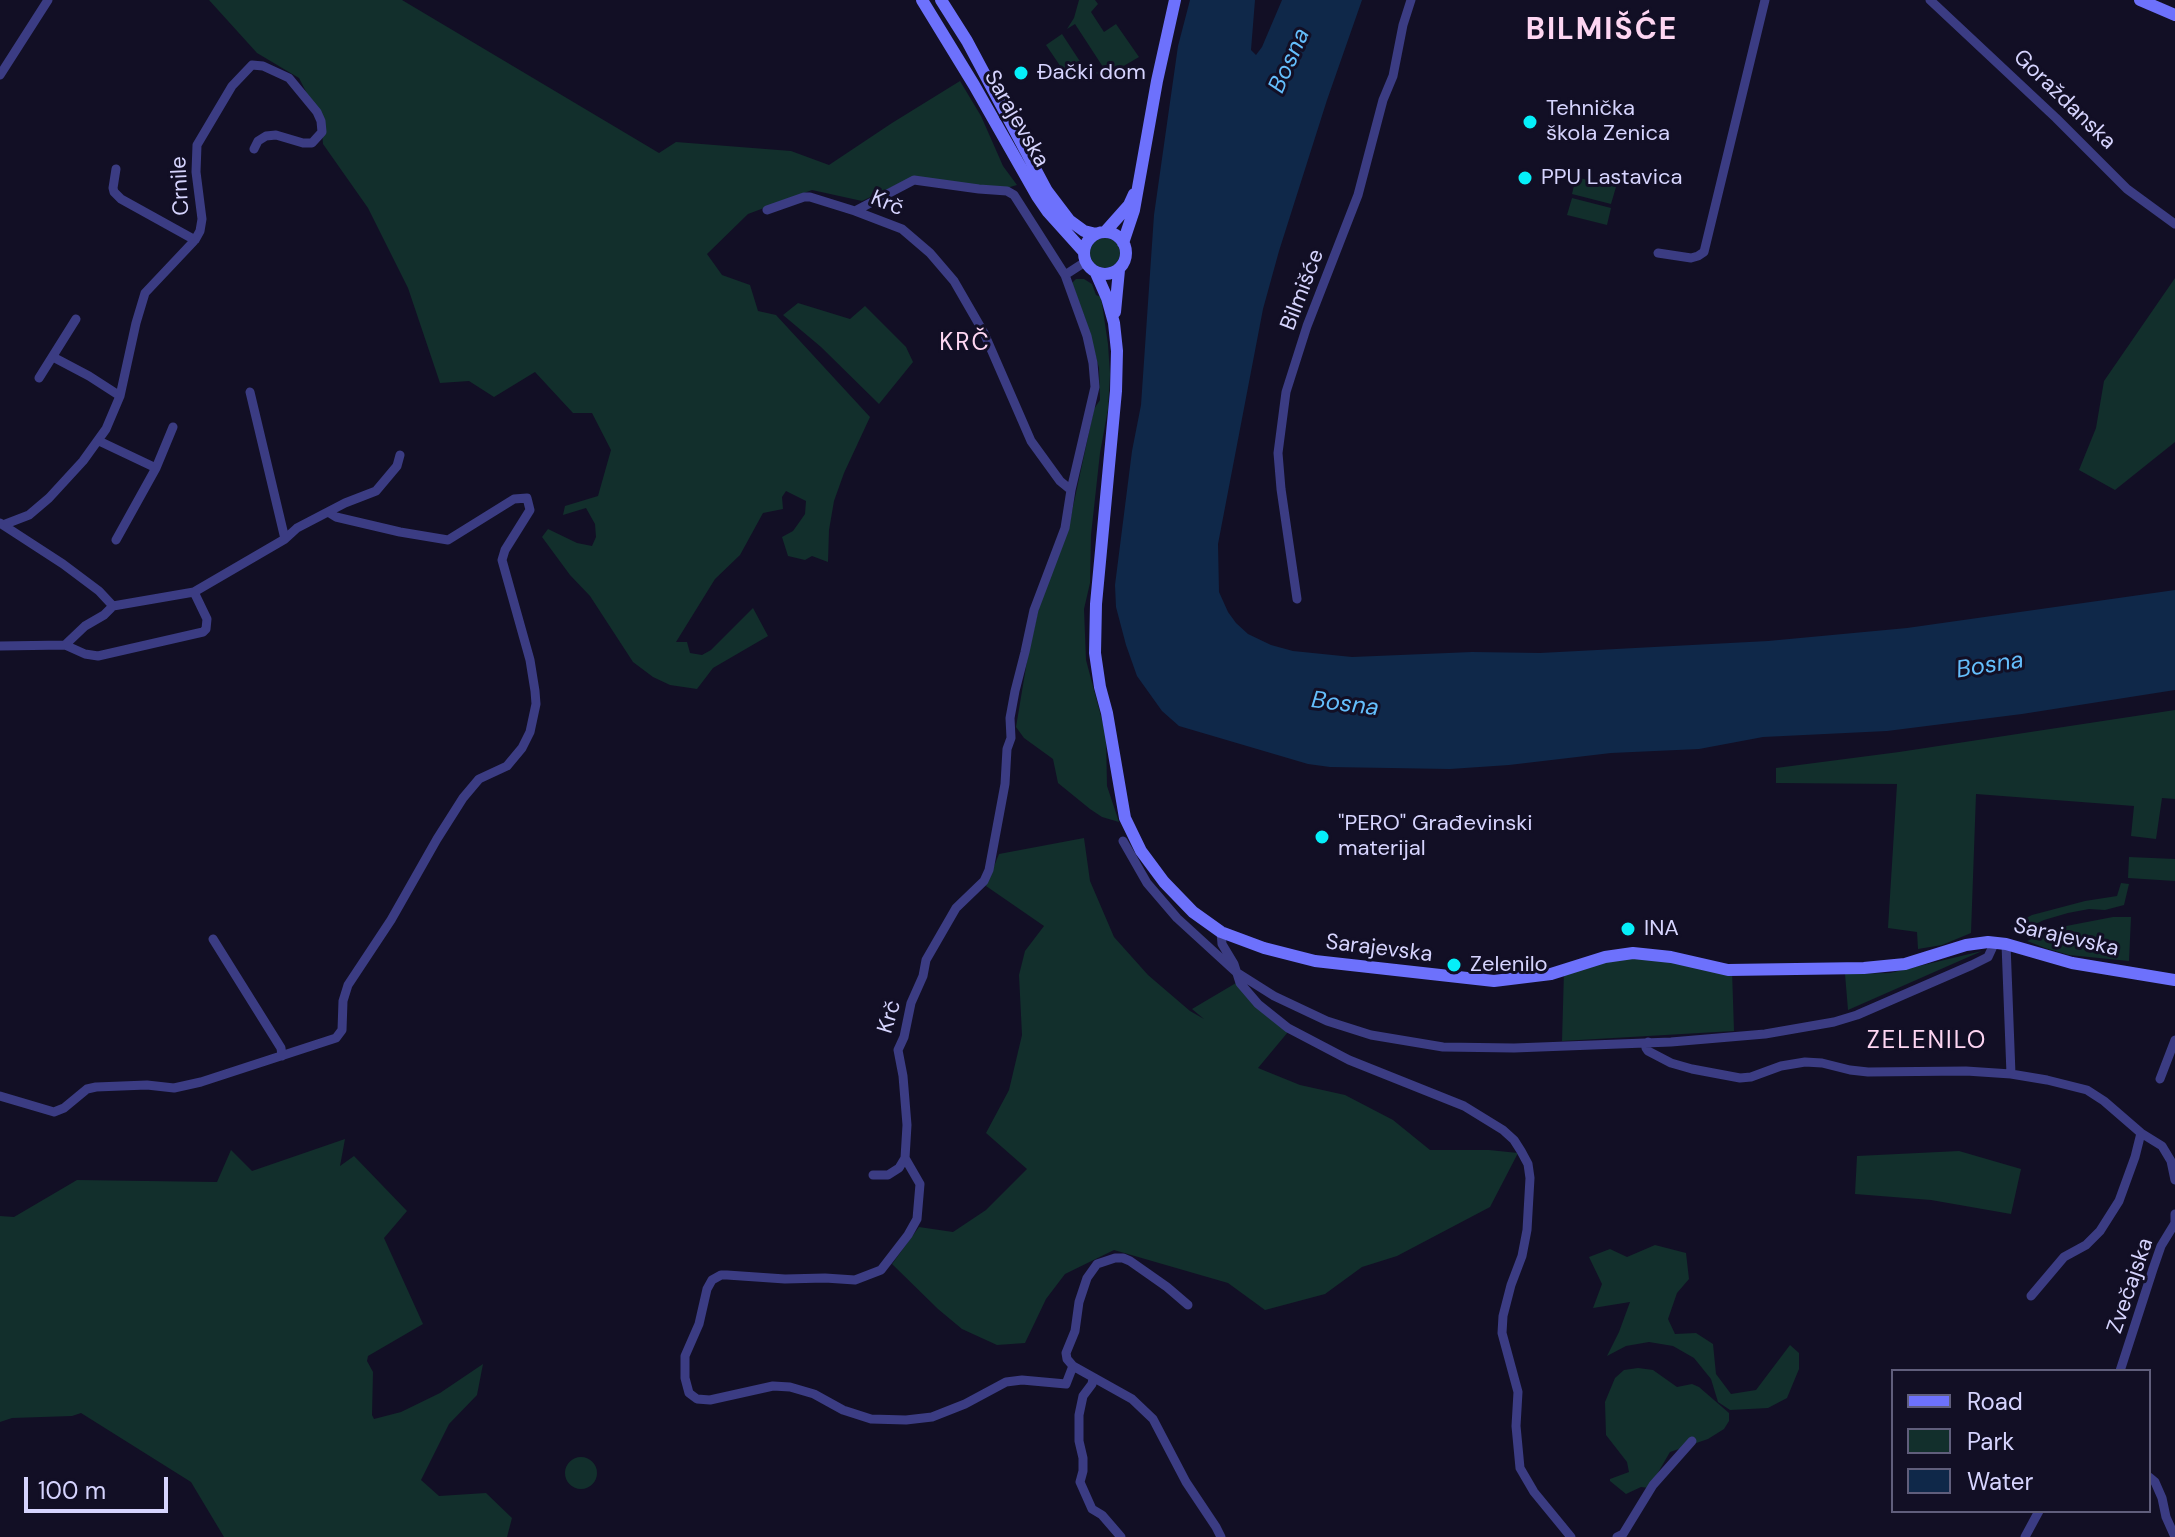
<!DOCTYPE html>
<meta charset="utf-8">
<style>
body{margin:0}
#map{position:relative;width:2175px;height:1537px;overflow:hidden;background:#120f25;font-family:"DM Sans",sans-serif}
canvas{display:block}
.legend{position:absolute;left:1891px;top:1369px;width:260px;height:144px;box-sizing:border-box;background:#120f25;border:2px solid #605e7c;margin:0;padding:10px 14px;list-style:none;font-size:24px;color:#d6d4fe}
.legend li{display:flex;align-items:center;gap:16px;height:40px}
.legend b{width:40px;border:2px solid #605e7c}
.scale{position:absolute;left:24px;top:1477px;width:144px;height:36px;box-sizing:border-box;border:4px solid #d6d4fe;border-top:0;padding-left:10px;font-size:24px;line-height:28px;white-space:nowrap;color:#d6d4fe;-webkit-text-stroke:6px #120f25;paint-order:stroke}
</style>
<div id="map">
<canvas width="2175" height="1537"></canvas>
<ul class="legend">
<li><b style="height:10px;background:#6d71fc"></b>Road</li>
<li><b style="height:22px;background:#122f2c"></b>Park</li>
<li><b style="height:22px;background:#0f2849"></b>Water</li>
</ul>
<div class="scale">100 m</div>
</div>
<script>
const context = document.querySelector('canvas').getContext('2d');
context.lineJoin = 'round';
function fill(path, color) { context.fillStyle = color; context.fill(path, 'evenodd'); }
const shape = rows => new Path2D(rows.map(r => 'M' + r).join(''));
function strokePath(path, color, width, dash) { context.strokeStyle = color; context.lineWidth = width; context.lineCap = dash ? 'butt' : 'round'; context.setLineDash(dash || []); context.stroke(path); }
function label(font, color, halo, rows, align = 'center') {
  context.font = font + ' "DM Sans",sans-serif'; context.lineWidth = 6; context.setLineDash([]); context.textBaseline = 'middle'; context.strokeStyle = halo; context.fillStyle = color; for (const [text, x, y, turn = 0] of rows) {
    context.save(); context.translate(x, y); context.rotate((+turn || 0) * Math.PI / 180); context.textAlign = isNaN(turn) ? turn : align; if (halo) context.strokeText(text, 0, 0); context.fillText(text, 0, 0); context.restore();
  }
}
fill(shape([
 [209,0,402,0,659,153,676,142,791,151,829,165,892,123,960,81,981,116,1003,166,1017,185,1010,187,985,188,913,177,862,201,812,190,748,214,707,254,722,275,750,285,758,311,776,315,870,417,844,473,834,501,829,530,828,562,812,556,805,560,788,556,782,537,793,531,798,524,805,514,806,501,786,491,782,497,783,509,763,513,740,555,715,579,676,642,687,642,690,653,702,655,711,650,753,608,768,636,713,668,697,689,670,685,653,677,633,662,590,596,570,575,542,537,548,529,577,543,592,546,596,537,595,524,586,508,563,515,565,506,598,496,611,450,592,413,573,413,535,372,494,397,469,381,440,383,408,288,368,208,323,144,321,121,299,78,257,53],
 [1079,0,1095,0,1098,4,1091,12,1104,32,1116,24,1139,57,1103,78,1096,73,1103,67,1075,24,1067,29,1074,18],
 [1062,34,1083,66,1067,76,1046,45],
 [1576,177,1616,187,1611,204,1572,194],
 [1572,198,1611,208,1607,225,1567,215],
 '1090 253a15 15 0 1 1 30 0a15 15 0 1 1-30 0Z',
 [2175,278,2175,442,2115,490,2079,470,2096,428,2104,381],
 [1076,279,1084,279,1092,284,1096,295,1101,297,1108,344,1110,374,1108,409,1100,453,1091,535,1090,583,1084,609,1086,660,1106,735,1107,786,1119,822,1102,817,1090,809,1058,783,1053,759,1024,738,1016,727,1028,655,1040,603,1068,530,1094,409,1100,400,1099,368,1086,321,1072,283],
 [798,303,850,319,865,306,906,347,913,362,879,404,821,347,783,315],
 [2175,710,2175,799,2162,798,2156,839,2131,836,2134,806,1976,794,1971,933,1942,945,1918,949,1917,932,1888,928,1897,784,1776,783,1776,768,1899,752],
 [1084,838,1090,881,1114,937,1148,975,1190,1011,1204,1019,1192,1009,1236,983,1288,1032,1258,1068,1300,1085,1345,1095,1393,1120,1430,1150,1489,1150,1518,1153,1490,1207,1397,1256,1362,1267,1325,1294,1265,1310,1228,1283,1114,1250,1065,1274,1046,1299,1025,1343,997,1345,962,1329,938,1309,892,1264,919,1227,953,1232,986,1210,1027,1169,986,1133,1009,1090,1022,1035,1019,975,1025,951,1044,926,986,886,999,854],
 [2129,857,2175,859,2175,881,2128,878],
 [2121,883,2129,884,2124,905,2105,910,2089,909,2068,913,2044,920,2016,933,2011,926,2032,915,2051,910,2085,901,2117,896],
 [2113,917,2131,917,2129,961,2069,955,2045,948,2027,941,2061,927],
 [1982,951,1848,1010,1845,974,1890,973],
 [1627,958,1661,960,1732,970,1734,1031,1562,1041,1564,971],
 [345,1139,340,1166,354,1156,407,1211,384,1238,423,1324,368,1356,367,1361,373,1372,372,1415,374,1419,401,1412,440,1393,483,1364,477,1395,449,1424,421,1480,439,1496,486,1493,512,1518,507,1537,224,1537,191,1482,81,1413,72,1416,12,1418,0,1422,0,1216,14,1217,77,1180,217,1182,231,1150,252,1171],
 [1959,1151,2021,1169,2011,1214,1931,1200,1855,1194,1857,1156],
 [1655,1245,1686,1253,1689,1279,1677,1293,1668,1319,1675,1334,1696,1333,1713,1344,1716,1374,1731,1394,1756,1390,1790,1345,1799,1353,1799,1369,1787,1398,1768,1408,1730,1410,1718,1402,1711,1379,1694,1358,1673,1346,1649,1342,1626,1346,1607,1356,1619,1332,1630,1302,1593,1308,1602,1284,1589,1257,1610,1249,1627,1257],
 [1638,1368,1653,1370,1677,1387,1692,1384,1699,1387,1729,1413,1729,1421,1724,1429,1708,1439,1670,1452,1649,1488,1641,1487,1626,1494,1610,1481,1610,1479,1629,1472,1627,1462,1606,1435,1605,1402,1615,1378,1624,1370],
 '565 1473a16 16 0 1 1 32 0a16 16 0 1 1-32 0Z'
]), '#122f2c');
fill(shape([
 [1190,0,1255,0,1251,50,1256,55,1262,47,1282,0,1362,0,1327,100,1279,251,1263,309,1218,544,1219,592,1228,612,1236,623,1248,634,1271,645,1293,651,1352,657,1472,652,1540,653,1768,641,1907,628,2175,590,2175,690,2022,714,1887,731,1763,737,1699,749,1611,753,1509,765,1450,769,1330,767,1308,764,1179,726,1162,711,1137,676,1126,645,1116,607,1115,585,1132,451,1141,405,1154,215,1178,46]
]), '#0f2849');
strokePath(shape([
 [1930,0,2056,118,2127,189,2175,224],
 [0,75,48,0],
 [116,169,113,188,114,192,121,199,195,240],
 [767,210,804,197,810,197,855,211],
 [1658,253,1691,258,1698,256,1704,252,1765,0],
 [1065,275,1085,262],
 [53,357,89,376,120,396],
 [39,378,76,319],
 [250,392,285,539],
 [99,441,156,468],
 [1071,490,1060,481,1031,441,984,333,954,281,930,253,902,229,855,211,914,180,979,189,1007,191,1014,195,1065,275,1087,336,1093,363,1095,387,1071,490,1065,528,1034,610,1025,652,1015,691,1010,718,1011,738,1007,749,1005,784,989,870,984,881,956,908,926,960,923,976,911,1003,904,1037,898,1050,903,1076,907,1125,905,1158,920,1184,917,1219,908,1235,881,1270,855,1280,825,1278,785,1279,727,1275,721,1275,712,1280,707,1289,699,1324,685,1356,685,1378,689,1393,697,1399,710,1400,773,1386,790,1387,814,1394,843,1410,871,1419,906,1420,932,1417,965,1404,1006,1382,1022,1380,1066,1384,1073,1366],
 [0,523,3,525,29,515,49,498,83,461,106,429,120,396,136,323,145,293,195,240,200,231,202,219,196,172,197,145,232,86,252,65,263,66,289,78,317,112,321,121,322,132,312,143,303,143,276,135,266,136,258,141,254,149],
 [3,525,63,564,99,591,113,606,194,592,285,539,297,528,345,503,376,491,397,466,400,455],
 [116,540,156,468,173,427],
 [1297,599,1281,489,1278,453,1286,392,1307,326,1358,195,1383,100,1393,76,1403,25,1411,0],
 [65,645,85,654,98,656,203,632,206,629,207,619,194,592],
 [0,646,65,645,85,626,104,615,113,606],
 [1123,841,1147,883,1177,918,1236,972,1274,996,1327,1021,1371,1035,1443,1047,1514,1048,1671,1042,1765,1034,1834,1022,1857,1015,1972,965,1988,957,1995,942],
 [1221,932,1222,944,1234,964,1240,983,1258,1004,1288,1028,1349,1060,1464,1106,1503,1130,1514,1140,1521,1151,1528,1164,1530,1178,1527,1230,1522,1256,1511,1285,1503,1316,1502,1333,1518,1392,1516,1426,1520,1468,1534,1492,1571,1537],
 [213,939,281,1048,282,1056],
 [2006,944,2011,1074,2047,1080,2087,1090,2104,1101,2141,1133,2162,1146,2171,1161,2175,1180],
 [1648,1042,1646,1048,1648,1051,1671,1063,1692,1069,1740,1078,1751,1077,1781,1066,1805,1062,1822,1063,1850,1070,1868,1072,1966,1071,2011,1074],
 [2160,1079,2175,1040],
 [0,1096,54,1112,64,1108,87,1089,96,1087,147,1085,174,1088,201,1082,336,1038,342,1030,343,1001,348,985,391,920,437,839,463,798,479,779,507,766,522,748,530,732,536,704,535,691,530,660,502,560,505,550,530,510,527,498,514,499,448,540,400,532,336,517,328,512],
 [873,1175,888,1175,899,1168,905,1158],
 [2031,1296,2064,1257,2086,1245,2100,1231,2119,1201,2135,1157,2141,1133],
 [1188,1305,1167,1287,1130,1261,1123,1258,1115,1258,1097,1264,1087,1278,1079,1302,1075,1331,1066,1353,1067,1359,1073,1366,1132,1399,1153,1419,1186,1482,1216,1527,1221,1537],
 [2120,1371,2153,1269,2161,1246,2175,1223,2175,1214],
 [1093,1378,1092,1384,1083,1396,1079,1415,1079,1441,1083,1458,1083,1471,1080,1482,1092,1509,1102,1515,1121,1537],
 [2149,1477,2155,1482,2162,1498,2166,1517,2175,1537],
 [1617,1537,1623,1534,1653,1485,1692,1441],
 [2025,1537,2039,1511]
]), '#3b3c83', 9);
strokePath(shape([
 [922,0,974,85,1037,196,1048,212,1084,252],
 [941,0,967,41,1047,191,1069,220,1084,231,1096,234],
 [2140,0,2175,15],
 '1084 253a21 21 0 1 1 42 0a21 21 0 1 1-42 0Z',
 [1105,232,1129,205,1134,194],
 [1123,243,1134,210,1157,81,1175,0],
 [1096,273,1107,298,1114,323,1117,351,1116,391,1096,604,1095,653,1100,687,1107,713,1125,818,1141,851,1164,882,1193,912,1221,932,1264,948,1315,961,1494,981,1551,974,1605,957,1633,953,1671,957,1728,970,1864,968,1905,964,1966,945,1988,942,2006,944,2072,963,2175,980],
 [1115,312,1119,270]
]), '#6d71fc', 12);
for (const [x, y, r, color] of [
 [1021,73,8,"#05eff9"],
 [1530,122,8,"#05eff9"],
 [1525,178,8,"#05eff9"],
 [1322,837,8,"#05eff9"],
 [1628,929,8,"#05eff9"],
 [1454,965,8,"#05eff9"]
]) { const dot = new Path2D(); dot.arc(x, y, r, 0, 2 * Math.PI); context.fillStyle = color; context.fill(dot); strokePath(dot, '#120f25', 3); }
label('22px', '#d6d4fe', '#120f25', [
 ["Đački dom",1037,73],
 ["Tehnička",1546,109],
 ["škola Zenica",1546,134],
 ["PPU Lastavica",1541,178],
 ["\"PERO\" Građevinski",1338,824],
 ["materijal",1338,849],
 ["INA",1644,929],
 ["Zelenilo",1470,965]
], 'left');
label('22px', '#d6d4fe', '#120f25', [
 ["Goraždanska",2064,100,44],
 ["Sarajevska",1016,119,60],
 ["Crnile",181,186,-93],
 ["Krč",887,204,23],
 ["Bilmišće",1303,290,-69],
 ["Sarajevska",2066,938,13],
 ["Sarajevska",1379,949,7],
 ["Krč",890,1017,-73],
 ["Zvečajska",2131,1286,-71]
]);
label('italic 24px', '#64befc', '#120f25', [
 ["Bosna",1290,61,-66],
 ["Bosna",1990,666,-9],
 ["Bosna",1345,705,7]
]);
context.letterSpacing = '2px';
label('24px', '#fed6f2', '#120f25', [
 ["KRČ",965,344],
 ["ZELENILO",1927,1042]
]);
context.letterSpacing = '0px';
context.letterSpacing = '2px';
label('bold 30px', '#fed6f2', '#120f25', [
 ["BILMIŠĆE",1602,31]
]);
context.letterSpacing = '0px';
</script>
